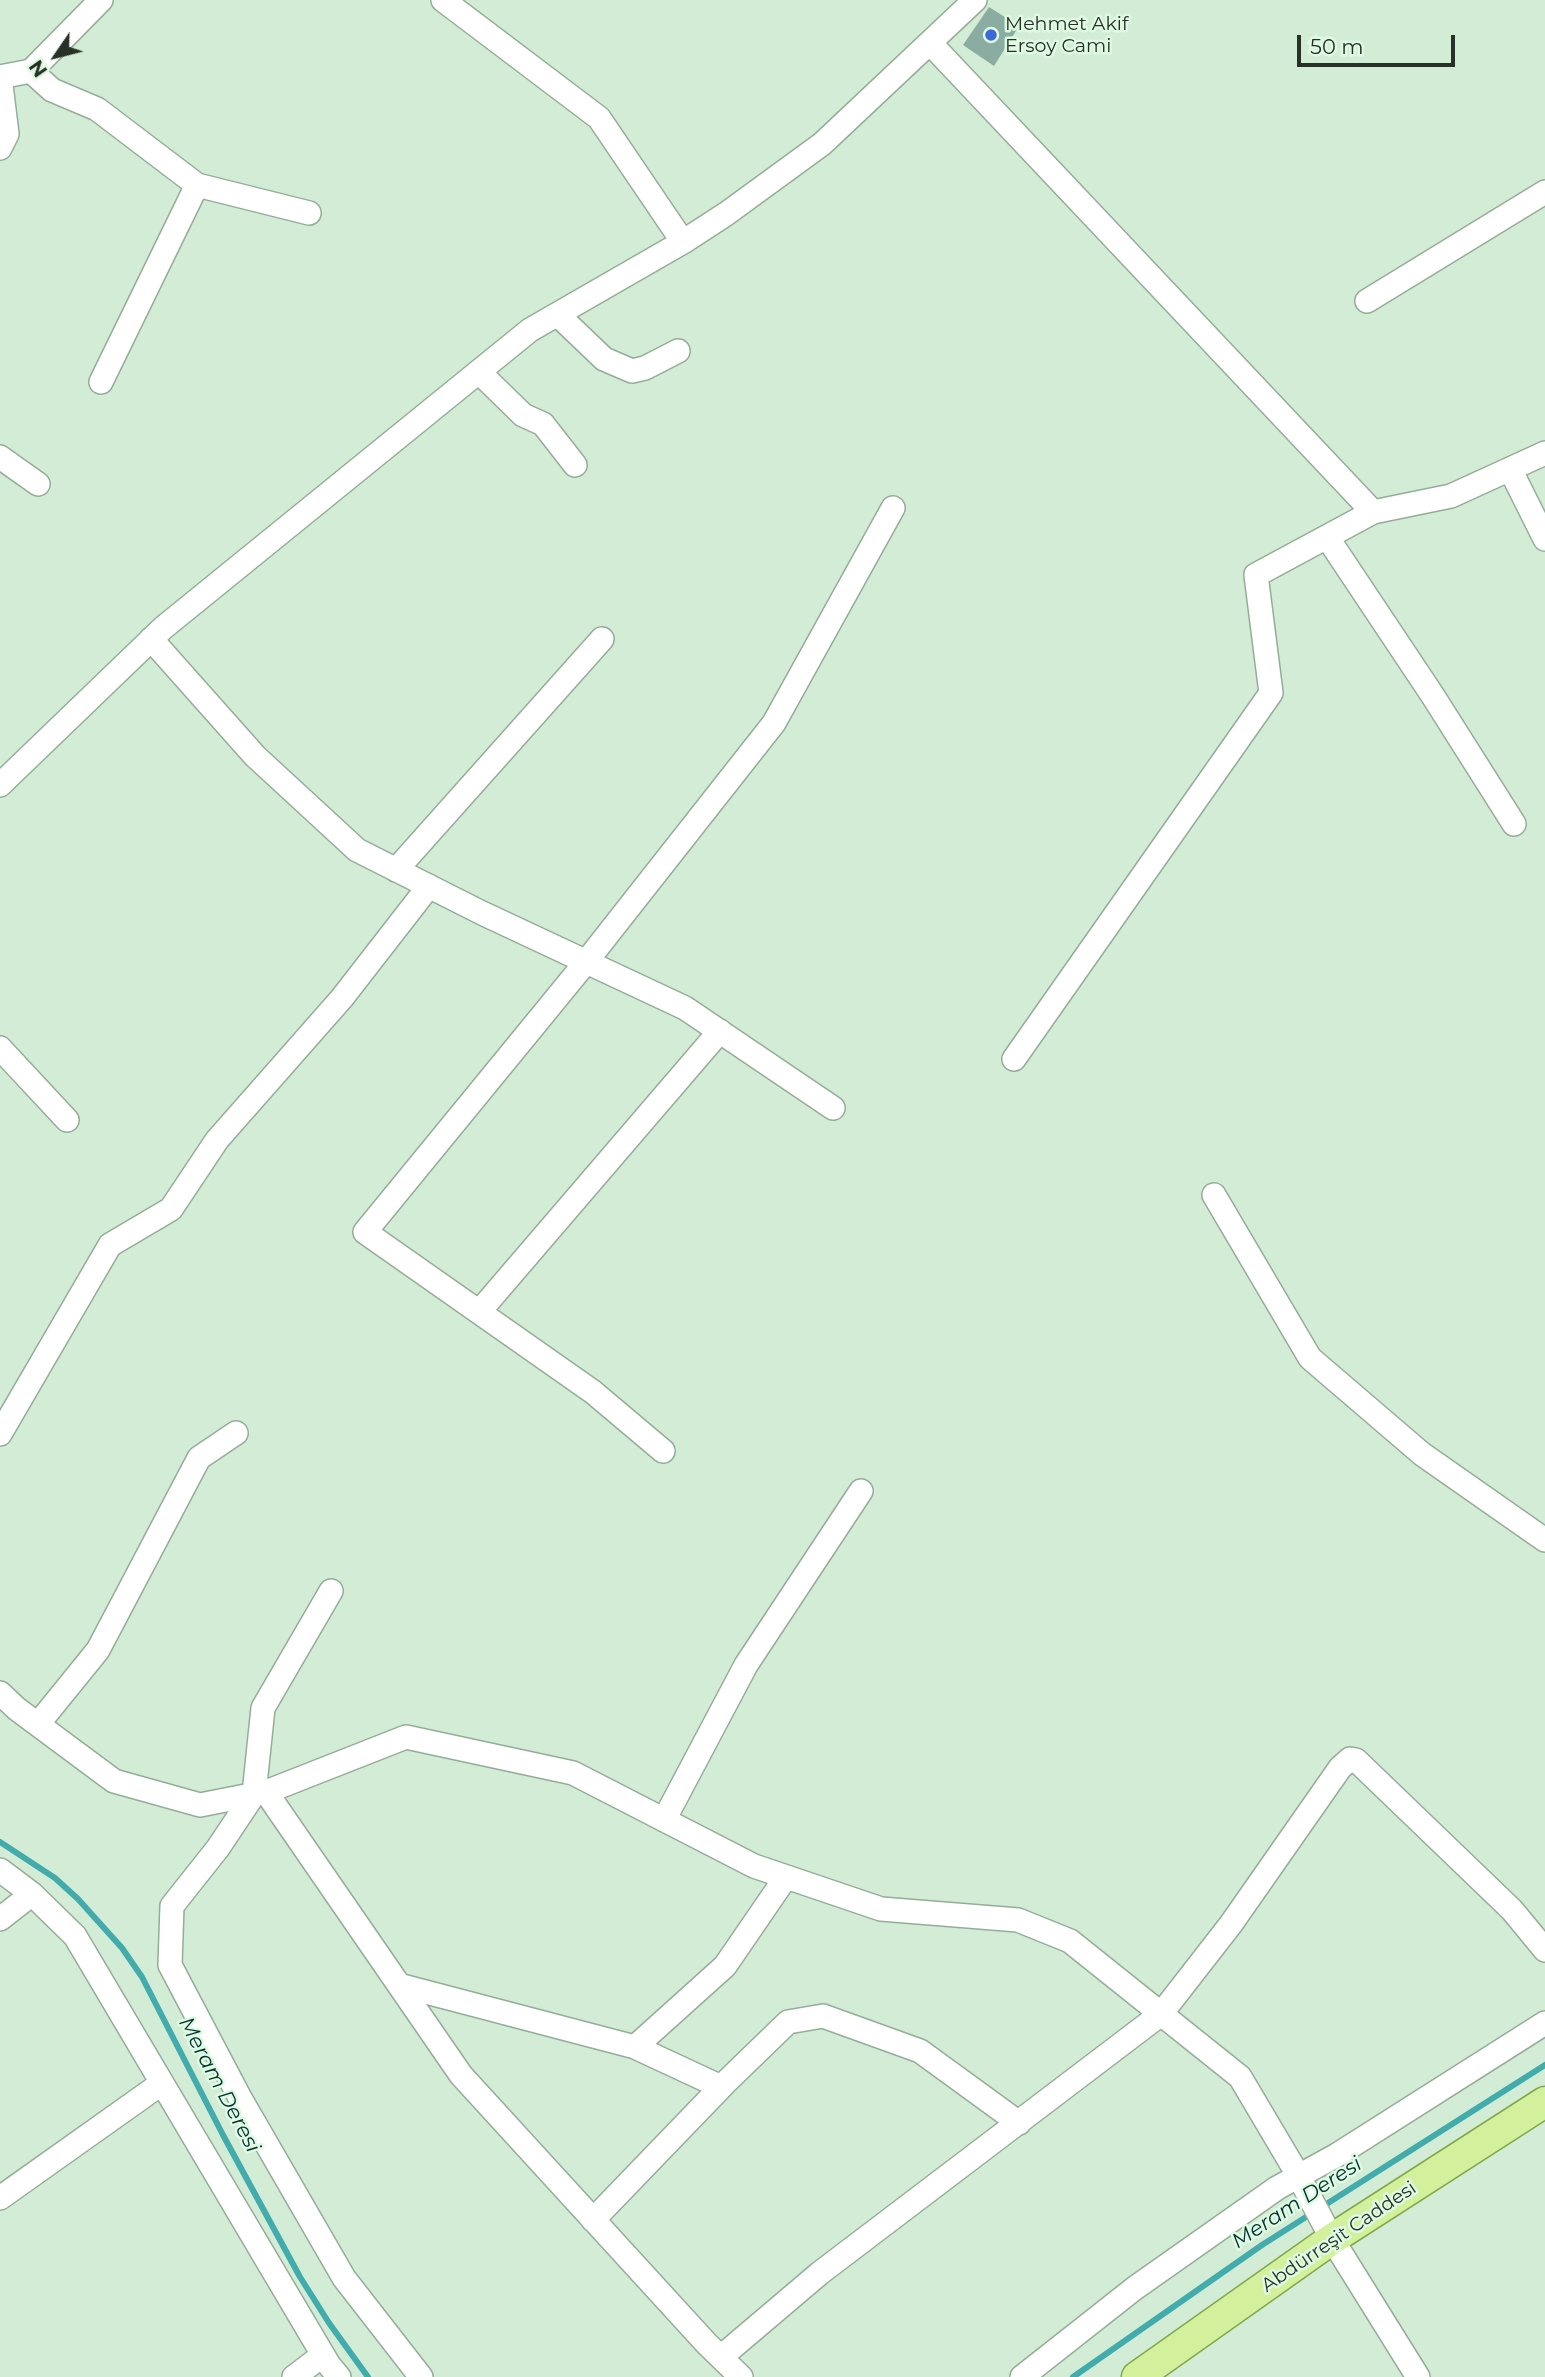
<!DOCTYPE html>
<meta charset="utf-8">
<style>
body{margin:0}
#map{position:relative;width:1545px;height:2377px;overflow:hidden;background:#d2ecd6;font-family:Montserrat,sans-serif}
canvas{display:block}
.north{position:absolute;left:21px;top:21px;width:70px;height:70px;-webkit-text-stroke:5px #dff9e3;paint-order:stroke;rotate:235deg;font-size:19px;font-weight:700;line-height:28px;text-align:center;color:#273128}
.north::after{content:'';display:block;margin:auto;width:24px;height:32px;background:#273128;clip-path:polygon(50% 0,100% 100%,50% 72%,0 100%)}
.scale{position:absolute;left:1297px;top:35px;width:158px;height:32px;box-sizing:border-box;border:4px solid #273128;border-top:0;padding-left:9px;font-size:21px;line-height:24px;white-space:nowrap;color:#273128;-webkit-text-stroke:5px #dff9e3;paint-order:stroke}
</style>
<div id="map">
<canvas width="1545" height="2377"></canvas>
<div class="north">N</div>
<div class="scale">50 m</div>
</div>
<script>
const context = document.querySelector('canvas').getContext('2d');
context.lineJoin = 'round';
const shape = rows => new Path2D(rows.map(r => 'M' + r).join(''));
function strokePath(path, color, width, dash) { context.strokeStyle = color; context.lineWidth = width; context.lineCap = dash ? 'butt' : 'round'; context.setLineDash(dash || []); context.stroke(path); }
function fill(path, color) { context.fillStyle = color; context.fill(path, 'evenodd'); }
function label(font, color, halo, rows, align = 'center') {
  context.font = font + ' Montserrat,sans-serif'; context.lineWidth = 5; context.setLineDash([]); context.textBaseline = 'middle'; context.strokeStyle = halo; context.fillStyle = color; for (const [text, x, y, turn = 0] of rows) {
    context.save(); context.translate(x, y); context.rotate((+turn || 0) * Math.PI / 180); context.textAlign = isNaN(turn) ? turn : align; if (halo) context.strokeText(text, 0, 0); context.fillText(text, 0, 0); context.restore();
  }
}
strokePath(shape([
 [0,1842,55,1878,78,1899,122,1948,142,1977,223,2135,300,2277,329,2323,368,2377],
 [1073,2377,1262,2245,1545,2065]
]), '#42abac', 6);
fill(shape([
 [989,7,1019,26,994,66,963,45]
]), '#8bada1');
const minor = shape([
 [443,0,599,118,683,242],
 [931,44,1373,512,1451,496,1545,453],
 [31,71,52,90,97,109,197,185,309,213],
 [0,148,7,134,0,77,31,71,101,0],
 [1367,301,1545,192],
 [558,315,604,359,632,371,645,368,678,351],
 [479,372,523,415,543,424,575,465],
 [101,382,197,185],
 [0,457,38,484],
 [1510,469,1545,539],
 [1327,537,1433,696,1514,824],
 [151,639,255,756,357,850,482,913,685,1008,833,1108],
 [0,785,163,628,530,330,683,242,726,214,822,144,975,0],
 [396,870,602,639],
 [0,1048,67,1120],
 [1014,1059,1271,693,1256,575,1373,512],
 [1214,1195,1310,1358,1422,1454,1545,1540],
 [479,1312,720,1031],
 [0,1434,110,1245,171,1209,217,1140,342,998,429,886],
 [663,1451,593,1392,365,1232,586,962,774,723,893,508],
 [331,1591,263,1708,254,1794,218,1848,172,1906,170,1965,240,2098,344,2278,421,2377],
 [0,1693,17,1709,114,1781,200,1805,266,1792,406,1737,573,1773,754,1866,881,1909,1018,1920,1070,1941,1240,2077,1298,2175,1332,2239,1418,2377],
 [38,1724,98,1650,199,1458,236,1433],
 [266,1792,461,2075,707,2344,741,2377],
 [664,1820,746,1665,861,1491],
 [0,1870,32,1894,75,1936,329,2365,339,2377],
 [0,1919,32,1894],
 [399,1985,635,2047,721,2087],
 [635,2047,725,1966,786,1877],
 [0,2198,162,2083],
 [593,2220,726,2082,788,2022,823,2016,920,2051,1019,2123],
 [721,2357,820,2273,1161,2014,1231,1924,1340,1768,1350,1759,1356,1760,1512,1910,1545,1950],
 [294,2377,323,2355],
 [1022,2377,1135,2288,1277,2188,1337,2155,1545,2023]
]);
const major = shape([
 [1137,2377,1332,2239,1545,2102]
]);
strokePath(minor, '#95ad98', 26);
strokePath(major, '#83a74a', 33);
strokePath(minor, '#fff', 23);
strokePath(major, '#d3f09d', 30);
for (const [x, y, r, color] of [
 [991,35,7,"#3c69d9"]
]) { const dot = new Path2D(); dot.arc(x, y, r, 0, 2 * Math.PI); context.fillStyle = color; context.fill(dot); strokePath(dot, '#dff9e3', 2.5); }
label('19px', '#273128', '#dff9e3', [
 ["Mehmet Akif",1005,24],
 ["Ersoy Cami",1005,46]
], 'left');
label('19px', '#273128', '#dff9e3', [
 ["Abdürreşit Caddesi",1339,2237,-34]
]);
label('italic 21px', '#003232', '#dff9e3', [
 ["Meram Deresi",219,2085,62],
 ["Meram Deresi",1297,2203,-33]
]);
</script>
